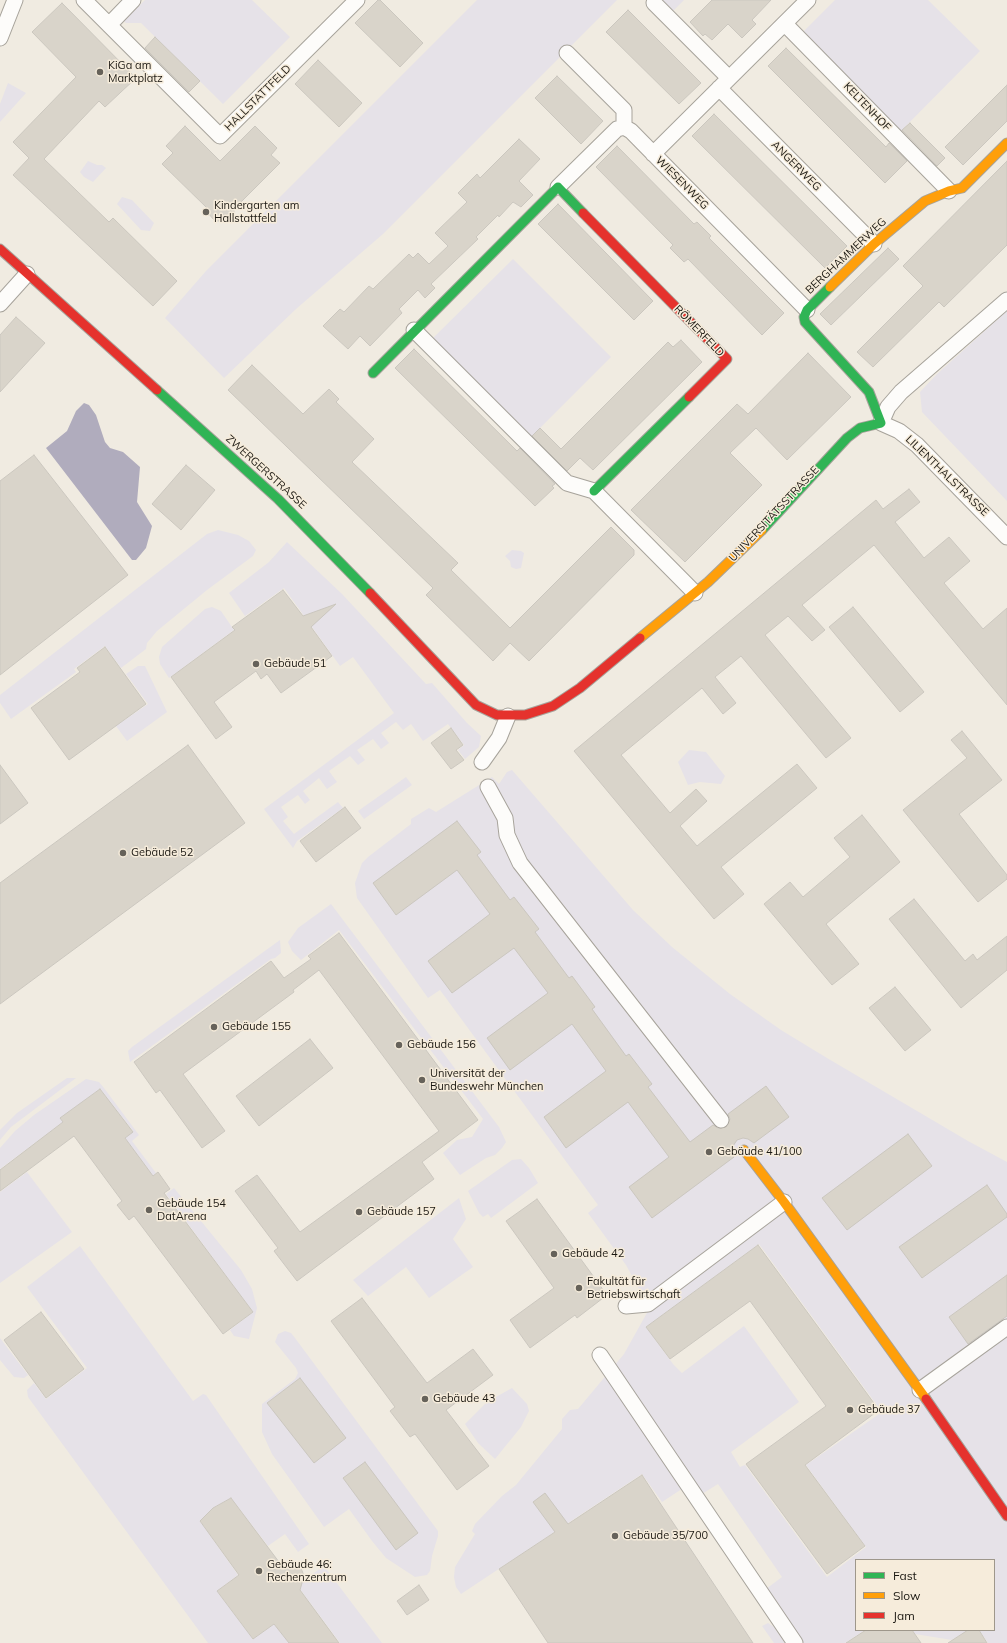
<!DOCTYPE html>
<meta charset="utf-8">
<style>
body{margin:0}
#map{position:relative;width:1007px;height:1643px;overflow:hidden;background:#f0ebe1;font-family:Mulish,sans-serif}
canvas{display:block}
.legend{position:absolute;left:855px;top:1559px;width:140px;height:72px;box-sizing:border-box;background:#f6ecdb;border:1px solid #9e978b;margin:0;padding:5px 7px;list-style:none;font-size:12px;color:#1b1812}
.legend li{display:flex;align-items:center;gap:8px;height:20px}
.legend b{width:20px;border:1px solid #9e978b}
</style>
<div id="map">
<canvas width="1007" height="1643"></canvas>
<ul class="legend">
<li><b style="height:5px;background:#30b455"></b>Fast</li>
<li><b style="height:5px;background:#ff9f0a"></b>Slow</li>
<li><b style="height:5px;background:#e5322d"></b>Jam</li>
</ul>
</div>
<script>
const context = document.querySelector('canvas').getContext('2d');
context.lineJoin = 'round';
function fill(path, color) { context.fillStyle = color; context.fill(path, 'evenodd'); }
const shape = rows => new Path2D(rows.map(r => 'M' + r).join(''));
function strokePath(path, color, width, dash) { context.strokeStyle = color; context.lineWidth = width; context.lineCap = dash ? 'butt' : 'round'; context.setLineDash(dash || []); context.stroke(path); }
function label(font, color, halo, rows, align = 'center') {
  context.font = font + ' Mulish,sans-serif'; context.lineWidth = 3; context.setLineDash([]); context.textBaseline = 'middle'; context.strokeStyle = halo; context.fillStyle = color; for (const [text, x, y, turn = 0] of rows) {
    context.save(); context.translate(x, y); context.rotate((+turn || 0) * Math.PI / 180); context.textAlign = isNaN(turn) ? turn : align; if (halo) context.strokeText(text, 0, 0); context.fillText(text, 0, 0); context.restore();
  }
}
fill(shape([
 [145,0,252,0,290,37,223,104,141,23,126,23,124,21],
 [477,0,617,0,383,234,296,309,224,378,165,318,206,271],
 [662,0,684,0,673,11],
 [835,0,928,0,980,51,899,133,800,35],
 [8,83,26,93,0,122,0,104],
 [88,161,97,165,102,165,106,168,93,182,84,177,80,172],
 [122,197,132,200,154,223,150,231,141,230,117,204],
 [513,259,611,357,529,439,431,340],
 [1007,311,1007,501,922,412,920,392,937,374],
 [218,530,238,535,249,541,256,550,253,556,207,590,157,631,147,643,146,649,121,668,105,646,74,669,76,672,11,719,0,703,0,695,207,534],
 [287,542,342,594,426,684,432,683,467,723,481,736,479,747,465,759,458,750,464,745,448,724,423,741,411,724,403,730,396,722,381,733,389,743,381,749,373,739,357,750,365,760,358,765,350,756,329,771,337,782,327,789,319,778,303,791,310,800,305,804,298,795,281,807,288,817,283,821,294,834,338,802,343,808,297,841,293,848,264,809,394,713,353,657,340,666,284,588,245,616,229,593,269,562],
 [512,550,521,551,524,553,521,568,516,569,511,567,510,561,505,556],
 [212,607,221,611,234,630,169,678,160,664,159,657,162,647,205,609],
 [138,666,145,666,167,712,127,741,116,726,148,704,126,674],
 [689,750,706,752,725,776,721,784,700,782,688,785,678,762],
 [512,770,633,910,672,947,730,994,781,1030,827,1058,968,1141,1007,1162,1007,1643,988,1643,979,1630,994,1630,994,1560,856,1560,856,1630,865,1630,845,1643,800,1643,766,1589,782,1577,718,1484,702,1494,694,1481,662,1502,642,1474,461,1594,456,1587,454,1577,455,1567,475,1534,472,1531,475,1524,502,1496,516,1485,562,1429,562,1419,570,1410,578,1409,624,1354,648,1311,644,1298,626,1265,588,1213,598,1205,440,990,428,998,357,898,355,883,362,863,368,857,411,824,411,819,429,808,436,812,492,777,499,784,507,772],
 [759,1244,882,1412,806,1465,866,1547,827,1577,745,1465,740,1467,731,1452,799,1402,744,1326,682,1373,673,1364,646,1327],
 [406,777,412,785,364,819,358,811],
 [331,904,499,1127,506,1142,502,1148,495,1155,486,1158,460,1175,443,1153,457,1140,472,1137,483,1119,339,930,301,960,292,951,288,942,298,928],
 [280,940,281,953,275,958,271,959,130,1062,128,1051,132,1047],
 [67,1078,76,1078,11,1127,0,1140,0,1130,17,1113],
 [86,1079,99,1082,104,1088,139,1135,132,1141,156,1173,153,1176,125,1138,133,1131,100,1089,61,1118,63,1122,0,1169,0,1148,15,1131,34,1115],
 [521,1159,529,1168,538,1183,491,1218,488,1214,483,1217,479,1213,468,1191,512,1160],
 [27,1172,72,1232,0,1283,0,1192],
 [174,1188,241,1270,252,1289,257,1308,249,1339,234,1336,230,1330,253,1312,166,1194],
 [459,1198,466,1219,453,1239,473,1267,429,1298,406,1267,368,1296,353,1280],
 [80,1246,193,1401,203,1394,206,1395,309,1544,298,1552,285,1534,268,1546,231,1498,213,1508,200,1521,238,1575,217,1591,253,1639,274,1624,289,1643,208,1643,28,1397,27,1390,34,1383,46,1399,87,1368,27,1287],
 [285,1331,291,1333,295,1338,438,1531,438,1536,432,1556,430,1571,427,1575,415,1577,386,1558,372,1541,349,1509,324,1527,272,1454,262,1432,262,1404,295,1379,298,1373,296,1368,275,1342,278,1334],
 [0,1338,28,1375,24,1378,14,1377,0,1360],
 [512,1388,527,1404,529,1411,521,1427,495,1459,478,1443,465,1424,487,1402],
 [324,1566,382,1643,340,1643,297,1585],
 [768,1623,774,1627,785,1643,774,1643,762,1626],
 [912,1630,968,1630,952,1640,915,1634]
]), '#e6e2e8');
fill(shape([
 [84,403,89,405,96,415,105,442,110,448,123,452,140,467,137,502,152,526,146,548,136,560,132,560,46,448,67,431,76,411]
]), '#b0acbd');
const building = shape([
 [378,0,380,0,423,43,400,67,355,23,378,0],
 [712,0,771,0,752,20,756,24,742,38,728,24,712,40,705,34,703,36,690,22,712,0],
 [62,3,136,78,105,107,99,101,44,159,109,222,113,218,177,281,153,306,13,175,29,158,13,142,76,77,32,32,62,3],
 [628,10,701,83,679,104,606,32,628,10],
 [155,37,200,81,189,92,145,48,155,37],
 [786,48,886,147,889,143,907,161,885,183,768,66,786,48],
 [318,60,362,103,339,127,295,84,318,60],
 [557,76,603,121,581,144,535,98,557,76],
 [1007,85,1007,121,963,165,945,147,1007,85],
 [714,114,847,246,825,268,692,136,714,114],
 [910,123,945,158,937,166,902,130,910,123],
 [185,126,220,161,255,126,277,148,271,155,280,163,234,209,234,214,227,221,215,221,207,212,207,208,162,164,173,153,166,146,185,126],
 [519,139,540,159,519,181,533,195,521,207,513,202,499,217,498,215,476,237,478,239,431,284,435,288,425,298,418,290,399,309,402,313,370,346,360,336,348,349,323,326,340,309,344,312,369,286,373,289,409,254,413,258,418,253,429,264,448,246,435,233,467,202,458,193,477,174,480,178,519,139],
 [617,146,694,224,697,222,711,236,709,238,784,313,762,335,688,259,684,262,670,248,673,245,596,167,617,146],
 [1007,161,1007,245,944,307,939,302,873,367,857,352,923,286,903,266,1007,161],
 [558,204,653,301,634,320,538,224,558,204],
 [888,248,899,259,831,325,820,314,888,248],
 [16,317,45,343,0,392,0,335,16,317],
 [681,340,702,362,593,470,580,458,567,471,532,436,540,428,561,449,668,342,673,347,681,340],
 [414,349,517,451,520,448,555,484,552,486,554,488,535,506,395,368,414,349],
 [808,353,851,397,787,460,756,428,730,453,762,485,685,562,631,510,737,404,748,414,808,353],
 [252,365,303,414,329,389,339,399,336,402,374,439,352,462,458,563,451,570,510,628,611,527,634,550,634,555,529,661,510,643,493,661,426,595,433,588,228,390,252,365],
 [34,455,128,575,0,675,0,481,34,455],
 [186,465,215,490,181,530,152,504,186,465],
 [909,489,920,502,895,522,924,558,949,537,970,561,944,583,983,629,1007,608,1007,705,874,545,802,605,825,630,812,641,788,616,765,635,851,738,826,758,741,656,715,677,736,703,723,714,702,688,621,755,670,813,696,789,707,801,680,826,697,846,797,764,817,788,721,867,744,894,714,919,574,751,876,500,883,509,909,489],
 [283,590,303,616,336,604,311,627,332,656,281,693,267,674,261,679,256,671,214,702,232,727,216,739,171,677,235,630,232,627,283,590],
 [853,607,924,692,900,712,829,627,853,607],
 [105,647,146,704,69,760,31,708,80,672,77,668,105,647],
 [451,728,463,745,456,750,464,760,451,769,431,743,451,728],
 [962,731,1002,780,959,814,1007,875,1007,879,978,902,903,810,967,758,951,740,962,731],
 [188,745,245,823,0,1004,0,883,188,745],
 [0,765,28,803,0,824,0,765],
 [345,807,361,828,316,862,300,841,345,807],
 [862,815,900,862,826,924,859,964,832,985,764,904,790,882,803,897,850,857,834,838,862,815],
 [457,821,481,852,477,855,510,900,514,897,539,929,535,932,569,978,572,976,595,1007,592,1009,626,1056,629,1054,652,1084,648,1087,690,1142,713,1125,718,1128,726,1127,730,1119,728,1114,766,1086,789,1117,754,1143,748,1139,743,1138,737,1140,733,1146,732,1152,734,1157,652,1218,629,1187,669,1157,628,1102,566,1148,544,1117,606,1071,572,1024,510,1070,487,1038,548,993,514,948,452,993,428,961,490,914,457,870,396,915,373,883,457,821],
 [914,899,965,961,973,954,977,960,1007,936,1007,970,961,1008,889,919,914,899],
 [339,933,478,1120,422,1162,434,1179,297,1281,274,1251,278,1248,235,1191,257,1175,300,1232,439,1131,319,970,293,990,294,992,183,1074,225,1131,202,1148,160,1090,156,1093,134,1062,271,961,284,978,311,959,308,956,339,933],
 [895,987,931,1030,905,1051,869,1008,895,987],
 [310,1039,333,1068,259,1126,236,1096,310,1039],
 [100,1089,133,1132,125,1138,153,1176,158,1172,170,1189,164,1193,253,1312,223,1334,134,1216,129,1220,117,1205,122,1201,74,1136,0,1191,0,1170,63,1122,60,1118,100,1089],
 [908,1134,932,1166,847,1230,822,1198,908,1134],
 [987,1185,1007,1214,1007,1217,922,1278,899,1247,987,1185],
 [537,1199,607,1295,577,1318,575,1315,530,1348,510,1320,554,1288,506,1221,537,1199],
 [758,1245,879,1410,805,1465,865,1546,827,1574,746,1464,826,1406,750,1301,670,1359,646,1327,758,1245],
 [1007,1275,1007,1316,968,1344,949,1317,1007,1275],
 [362,1298,427,1383,473,1349,493,1375,446,1410,489,1466,457,1490,415,1434,410,1437,390,1411,395,1407,331,1321,362,1298],
 [41,1312,84,1369,46,1398,4,1340,41,1312],
 [300,1378,346,1438,314,1463,267,1403,300,1378],
 [365,1462,418,1533,396,1550,343,1478,365,1462],
 [642,1475,662,1506,753,1643,548,1643,499,1569,555,1532,533,1502,545,1493,568,1524,642,1475],
 [231,1498,285,1570,291,1559,301,1568,304,1576,300,1590,339,1643,289,1643,274,1624,253,1639,217,1591,239,1575,200,1521,213,1508,231,1498],
 [419,1585,429,1600,407,1615,397,1601,419,1585],
 [866,1630,912,1630,921,1643,846,1643,866,1630],
 [968,1630,979,1630,987,1643,948,1643,968,1630]
]);
fill(building, '#d9d4ca');
strokePath(building, '#cbc7bf', 1);
const street = shape([
 [84,0,220,136,357,0],
 [654,3,729,78],
 [785,24,949,191],
 [109,25,133,0],
 [0,38,15,0],
 [567,53,624,110,624,127,631,131,807,310],
 [719,88,874,244],
 [653,154,808,0],
 [558,187,617,129,624,127],
 [1007,300,901,392,888,407,881,423,899,431,917,445,1007,537],
 [0,304,27,274],
 [414,330,567,483,594,491,695,593],
 [482,762,499,738,508,716],
 [488,787,505,818,507,835,520,863,721,1120],
 [626,1306,648,1304,784,1202],
 [600,1355,795,1643],
 [920,1390,1007,1327]
]);
const fast = shape([
 [373,373,558,187,583,213],
 [157,390,278,499,370,593],
 [594,491,689,397],
 [762,530,847,438,860,428,881,423,869,392,805,322,804,317,807,310,830,287]
]);
const slow = shape([
 [830,287,874,244,925,201,949,191,962,188,1007,143],
 [640,638,708,582,762,530],
 [744,1150,784,1202,926,1399]
]);
const jam = shape([
 [583,213,727,359,689,397],
 [0,249,157,390],
 [370,593,476,705,497,715,525,715,553,706,580,688,640,638],
 [926,1399,1007,1516]
]);
strokePath(street, '#a7a39b', 17);
strokePath(fast, '#a7a39b', 11);
strokePath(slow, '#a7a39b', 11);
strokePath(jam, '#a7a39b', 11);
strokePath(street, '#fdfcfa', 15);
strokePath(fast, '#30b455', 9);
strokePath(slow, '#ff9f0a', 9);
strokePath(jam, '#e5322d', 9);
for (const [x, y, r, color] of [
 [100,72,4,"#66625a"],
 [206,212,4,"#66625a"],
 [256,664,4,"#66625a"],
 [123,853,4,"#66625a"],
 [214,1027,4,"#66625a"],
 [399,1045,4,"#66625a"],
 [422,1080,4,"#66625a"],
 [709,1152,4,"#66625a"],
 [149,1210,4,"#66625a"],
 [359,1212,4,"#66625a"],
 [554,1254,4,"#66625a"],
 [579,1288,4,"#66625a"],
 [425,1399,4,"#66625a"],
 [850,1410,4,"#66625a"],
 [615,1536,4,"#66625a"],
 [259,1571,4,"#66625a"]
]) { const dot = new Path2D(); dot.arc(x, y, r, 0, 2 * Math.PI); context.fillStyle = color; context.fill(dot); strokePath(dot, '#f6ecdb', 1.5); }
label('11px', '#1b1812', '#f6ecdb', [
 ["KiGa am",108,66],
 ["Marktplatz",108,79],
 ["Kindergarten am",214,206],
 ["Hallstattfeld",214,219],
 ["Gebäude 51",264,664],
 ["Gebäude 52",131,853],
 ["Gebäude 155",222,1027],
 ["Gebäude 156",407,1045],
 ["Universität der",430,1074],
 ["Bundeswehr München",430,1087],
 ["Gebäude 41/100",717,1152],
 ["Gebäude 154",157,1204],
 ["DatArena",157,1217],
 ["Gebäude 157",367,1212],
 ["Gebäude 42",562,1254],
 ["Fakultät für",587,1282],
 ["Betriebswirtschaft",587,1295],
 ["Gebäude 43",433,1399],
 ["Gebäude 37",858,1410],
 ["Gebäude 35/700",623,1536],
 ["Gebäude 46:",267,1565],
 ["Rechenzentrum",267,1578]
], 'left');
label('11px', '#1b1812', '#f6ecdb', [
 ["HALLSTATTFELD",258,98,-45],
 ["KELTENHOF",867,107,46],
 ["ANGERWEG",796,166,45],
 ["WIESENWEG",682,183,45],
 ["BERGHAMMERWEG",846,256,-43],
 ["RÖMERFELD",699,331,46],
 ["ZWERGERSTRASSE",266,472,42],
 ["LILIENTHALSTRASSE",947,476,44],
 ["UNIVERSITÄTSSTRASSE",774,514,-47]
]);
</script>
